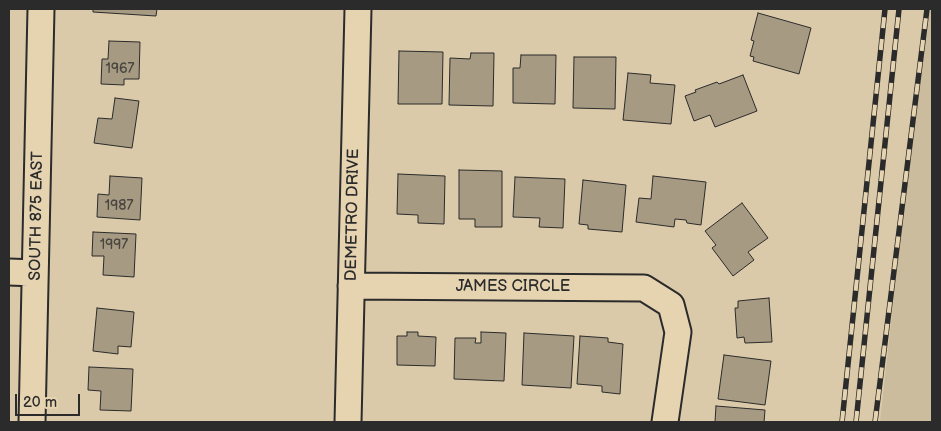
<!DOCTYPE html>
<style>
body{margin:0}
#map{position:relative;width:941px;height:431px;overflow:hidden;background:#dbcaa9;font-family:"Balsamiq Sans",sans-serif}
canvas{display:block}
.frame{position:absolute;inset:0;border:10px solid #2b2b2b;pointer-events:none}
.scale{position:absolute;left:15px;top:394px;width:65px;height:22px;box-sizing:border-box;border:2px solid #2b2b2b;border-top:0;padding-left:6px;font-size:15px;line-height:18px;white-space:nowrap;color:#2b2b2b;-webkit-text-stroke:4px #e6d4b1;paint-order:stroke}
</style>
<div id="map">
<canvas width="941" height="431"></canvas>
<div class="frame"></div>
<div class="scale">20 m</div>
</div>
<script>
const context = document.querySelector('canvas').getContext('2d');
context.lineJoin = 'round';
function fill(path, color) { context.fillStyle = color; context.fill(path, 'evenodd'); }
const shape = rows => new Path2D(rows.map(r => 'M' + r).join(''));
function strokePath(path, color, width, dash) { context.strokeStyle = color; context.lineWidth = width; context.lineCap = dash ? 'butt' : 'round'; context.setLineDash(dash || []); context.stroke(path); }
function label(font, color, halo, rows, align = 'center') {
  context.font = font + ' "Balsamiq Sans",sans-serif'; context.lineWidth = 5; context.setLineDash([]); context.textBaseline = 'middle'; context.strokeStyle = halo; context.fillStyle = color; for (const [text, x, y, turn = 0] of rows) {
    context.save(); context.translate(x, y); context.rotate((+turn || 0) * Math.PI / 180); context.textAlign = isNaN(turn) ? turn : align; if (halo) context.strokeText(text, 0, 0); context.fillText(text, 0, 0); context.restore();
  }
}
fill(shape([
 [926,9,932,9,932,422,880,422]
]), '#cbbc9e');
const building = shape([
 [93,9,157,9,156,16,93,12,93,9],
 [758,13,811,28,799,74,753,61,754,57,750,56,754,41,751,40,758,13],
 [109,41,140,42,139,79,124,79,124,85,101,84,102,59,108,59,109,41],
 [399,51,443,52,442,104,398,104,399,51],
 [471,53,494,53,493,106,449,105,450,58,470,59,471,53],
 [521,55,556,55,555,104,513,103,513,68,520,68,521,55],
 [574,57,616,57,615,109,573,108,574,57],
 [628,73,651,75,650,83,675,85,671,124,623,120,628,73],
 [743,75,757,111,715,127,710,115,694,121,685,96,696,92,695,90,717,82,719,84,743,75],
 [115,98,139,101,132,148,94,143,98,118,112,119,115,98],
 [459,170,502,171,502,227,475,227,475,219,459,219,459,170],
 [398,174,445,176,444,224,418,223,418,215,397,214,398,174],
 [110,176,142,178,140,220,97,217,98,194,109,195,110,176],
 [653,176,706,182,701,225,687,223,686,220,675,219,674,227,636,222,639,198,651,199,653,176],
 [515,177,565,179,563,228,539,227,540,218,513,217,515,177],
 [583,180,626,185,622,232,588,229,588,225,579,224,583,180],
 [742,203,768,238,748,252,754,260,733,276,712,248,716,245,705,231,742,203],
 [93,232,136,234,134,277,103,275,104,256,92,256,93,232],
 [769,298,772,342,745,343,744,337,737,338,735,308,738,308,738,301,769,298],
 [97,308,134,312,131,347,118,346,118,354,93,351,97,308],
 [407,332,418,332,418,336,436,337,435,366,397,365,397,336,407,336,407,332],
 [481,332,506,333,504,381,454,379,455,338,476,338,475,343,481,343,481,332],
 [524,333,574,336,571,388,522,385,524,333],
 [580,336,608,338,608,342,623,344,620,394,602,392,602,386,577,384,580,336],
 [724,355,771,361,765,405,718,399,724,355],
 [89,367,133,369,131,411,100,410,101,391,88,390,89,367],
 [716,406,765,410,764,422,715,422,716,406]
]);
fill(building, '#a79a83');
strokePath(building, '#2b2b2b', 1);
const minor = shape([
 [9,272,35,273],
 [351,286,644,288,671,305,678,332,665,422],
 [32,422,41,9],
 [348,422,358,9]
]);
strokePath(minor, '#2b2b2b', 29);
strokePath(minor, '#e6d4b1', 25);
const rail = shape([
 [842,422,885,9],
 [856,422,899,9],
 [875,422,927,9]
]);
strokePath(rail, '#2b2b2b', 5.5);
strokePath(rail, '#e6d4b1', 4, [11]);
label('14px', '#4a4741', null, [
 ["1967",120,69],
 ["1987",119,206],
 ["1997",114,245]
]);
label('16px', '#2b2b2b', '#e6d4b1', [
 ["DEMETRO DRIVE",353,215,-89],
 ["SOUTH 875 EAST",37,216,-89],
 ["JAMES CIRCLE",513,287]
]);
</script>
